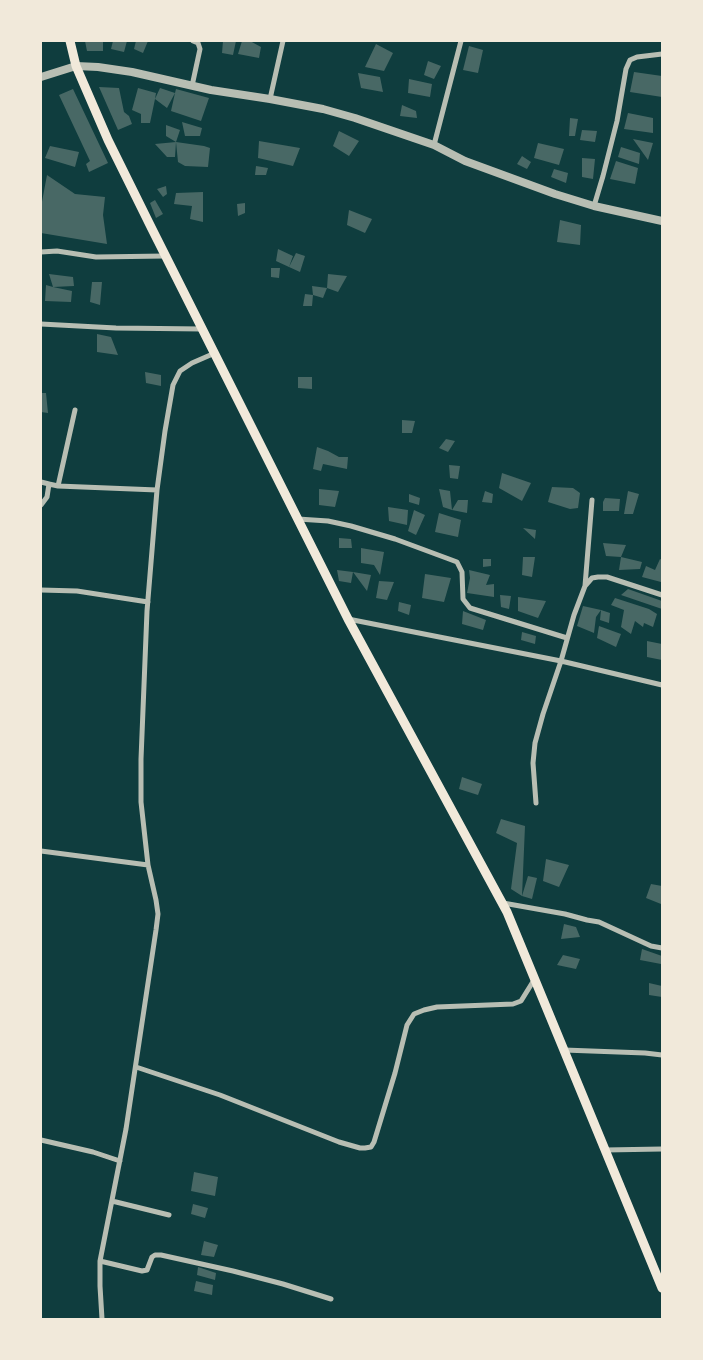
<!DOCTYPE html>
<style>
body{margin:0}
#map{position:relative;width:703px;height:1360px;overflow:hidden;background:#0f3d3e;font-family:Raleway,sans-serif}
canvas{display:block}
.frame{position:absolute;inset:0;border:42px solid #f1e9da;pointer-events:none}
</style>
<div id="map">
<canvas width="703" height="1360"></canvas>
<div class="frame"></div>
</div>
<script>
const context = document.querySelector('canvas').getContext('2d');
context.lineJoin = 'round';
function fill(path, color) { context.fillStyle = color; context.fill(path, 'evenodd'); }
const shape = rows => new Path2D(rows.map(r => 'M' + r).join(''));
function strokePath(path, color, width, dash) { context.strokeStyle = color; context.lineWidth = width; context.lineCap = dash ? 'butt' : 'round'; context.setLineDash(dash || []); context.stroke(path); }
fill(shape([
 [85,41,103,41,103,51,87,51],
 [113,41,127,41,124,52,111,49],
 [136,41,148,41,143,53,134,49],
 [223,41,236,41,233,55,222,53],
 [242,41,250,41,261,47,259,58,238,54],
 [376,44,393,53,384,71,365,67],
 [469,46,483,50,478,73,463,70],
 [428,61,441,66,434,79,424,75],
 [634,72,662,76,662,97,630,92],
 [358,73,380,77,383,92,361,88],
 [409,79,432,84,430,97,408,93],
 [99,87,119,88,124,112,129,116,132,124,118,130],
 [138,88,156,93,155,99,160,88,175,93,176,89,209,98,201,121,171,111,175,93,167,108,155,99,150,123,141,123,141,114,132,110],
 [73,89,108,163,89,172,86,164,90,161,59,95],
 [402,105,416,111,417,118,400,116],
 [628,113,653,118,653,133,624,129],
 [570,118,578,119,575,136,569,136],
 [182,122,202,128,200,136,185,136],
 [166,125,180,130,176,142,204,146,210,148,208,167,185,166,178,162,176,142,166,136],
 [582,130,597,131,595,142,580,140],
 [339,131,359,141,349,156,333,146],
 [633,139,653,143,648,160],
 [259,141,300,148,293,166,258,158],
 [176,142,175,157,167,157,155,144],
 [538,143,564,149,559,165,534,158],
 [50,146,79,152,75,167,45,158],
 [621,147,640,153,639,164,618,157],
 [522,156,531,162,527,169,517,164],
 [582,158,595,159,593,179,582,177],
 [616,161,638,168,635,184,610,179],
 [256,166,268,168,266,175,255,175],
 [554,169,568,173,566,183,551,177],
 [47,175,75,194,105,197,103,215,107,244,41,233,41,207],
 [166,186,167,194,163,197,157,189],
 [203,192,203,222,190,219,192,206,174,204,176,193],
 [155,200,163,214,156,218,150,203],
 [245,203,245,213,238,216,237,204],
 [349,210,372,219,365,233,347,225],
 [560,220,581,225,580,245,557,242],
 [278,249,293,256,289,267,276,261],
 [296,253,305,256,300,272,289,267],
 [271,268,280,268,279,278,271,277],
 [49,274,73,277,74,286,53,287,72,291,71,302,45,301,46,285,53,287],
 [328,274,347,276,338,292,327,288,323,298,313,295,312,286,327,288],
 [92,282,102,282,100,305,90,302],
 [305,294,313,295,312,306,303,306],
 [97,334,111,337,118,355,97,352],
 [145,372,161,375,161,386,146,383],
 [298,377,312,377,312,389,298,388],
 [41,393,46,393,48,413,41,412],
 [402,420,415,421,412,433,402,433],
 [446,439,455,441,448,452,439,448],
 [317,447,328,451,339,457,348,457,347,469,323,464,321,471,313,469],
 [449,465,460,466,458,479,450,478],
 [502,473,531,483,522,501,499,488],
 [552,487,573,488,580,493,578,508,570,509,548,502],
 [319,489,339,491,335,507,319,505],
 [439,489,450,491,452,510,443,507],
 [485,491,493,494,492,503,482,502],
 [628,491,639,494,633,514,624,514],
 [409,494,420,498,419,505,409,502],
 [605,498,620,499,619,511,603,511,603,502],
 [458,500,468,500,467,513,452,510],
 [388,507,408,510,407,525,389,521],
 [414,510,425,515,416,535,408,531],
 [439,513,461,520,458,537,435,532],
 [523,528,536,530,535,539],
 [339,538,351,539,352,548,339,548],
 [603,543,626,545,621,557,606,556],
 [361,548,384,552,380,575,374,565,361,563],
 [523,557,535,557,532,577,522,575],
 [621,557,642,562,640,569,619,570],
 [483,559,491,559,491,566,483,567],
 [660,559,662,560,661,582,642,577,646,566,655,570],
 [337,570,353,572,351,583,339,581],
 [469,570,490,575,486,585,494,584,494,597,467,593,470,578],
 [353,572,371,575,367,591],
 [425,574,451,578,444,602,422,598],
 [379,581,394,582,387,600,376,598],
 [628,589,662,601,662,609,621,595],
 [500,595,511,596,509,609,501,607],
 [518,597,546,601,538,618,518,611],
 [615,598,649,609,657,614,653,627,644,623,643,627,635,621,631,634,621,627,624,610,611,605],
 [399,602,411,605,409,615,398,611],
 [583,606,601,610,610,613,609,623,600,620,601,610,596,617,594,633,577,626],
 [463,611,486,620,483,630,462,624],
 [599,626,621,634,616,647,597,638],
 [522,632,536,636,535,644,521,640],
 [647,641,662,644,662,660,647,657],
 [462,777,482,784,478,795,459,789],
 [501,819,525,826,522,896,511,889,517,843,496,833],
 [546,859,569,865,559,887,543,881],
 [528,876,537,878,532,899,522,896],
 [651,884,662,886,661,904,646,898],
 [564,924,576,927,580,937,561,939],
 [642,949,662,956,661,964,640,960],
 [563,955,580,959,576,969,557,965],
 [649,983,662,986,662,997,649,995],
 [194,1172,218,1177,215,1196,191,1191],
 [193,1204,208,1208,205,1218,191,1214],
 [204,1241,218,1245,214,1257,201,1255],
 [198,1267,216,1273,215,1280,197,1275],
 [196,1281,213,1285,212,1295,194,1291]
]), '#486865');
strokePath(shape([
 [192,86,200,49,198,43,193,41],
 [270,99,283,41],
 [434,145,461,41],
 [594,206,603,176,617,121,626,69,630,60,637,57,662,54],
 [41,252,57,251,96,257,165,256],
 [41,324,116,328,202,329],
 [41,482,49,484],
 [58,486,75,410],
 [41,505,47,497,49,484,58,486,157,490],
 [298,519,328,521,351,526,395,539,449,559,457,562,462,572,463,599,470,608,567,638],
 [585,586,592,500],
 [41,590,77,591,148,602],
 [348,619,561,661,662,685],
 [536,803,533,763,535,743,543,714,561,661,574,615,585,586,592,578,598,577,607,577,662,595],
 [41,851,148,865],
 [503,903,565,914,587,920,599,922,651,946,662,948],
 [564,1050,645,1053,662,1055],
 [136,1067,220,1095,339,1142,360,1148,365,1148,371,1147,374,1142,395,1073,407,1025,414,1014,424,1010,437,1007,513,1004,521,1001,534,980],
 [41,1140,93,1152,120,1161],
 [605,1150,662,1149],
 [112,1201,169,1215],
 [100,1261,142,1271,147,1270,152,1257,155,1255,161,1255,233,1271,283,1284,331,1299],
 [102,1319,100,1286,100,1261,126,1129,156,930,158,914,156,900,148,865,141,802,141,759,147,611,157,490,165,431,173,385,180,371,192,363,215,353]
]), '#b8beb3', 5);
strokePath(shape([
 [41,77,76,66,98,67,132,72,211,90,270,99,323,109,355,118,434,145,465,161,555,194,594,206,662,221]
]), '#b8beb3', 8);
strokePath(shape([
 [70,41,76,66,108,140,151,227,348,619,507,912,662,1288]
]), '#f1e9da', 9);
</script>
